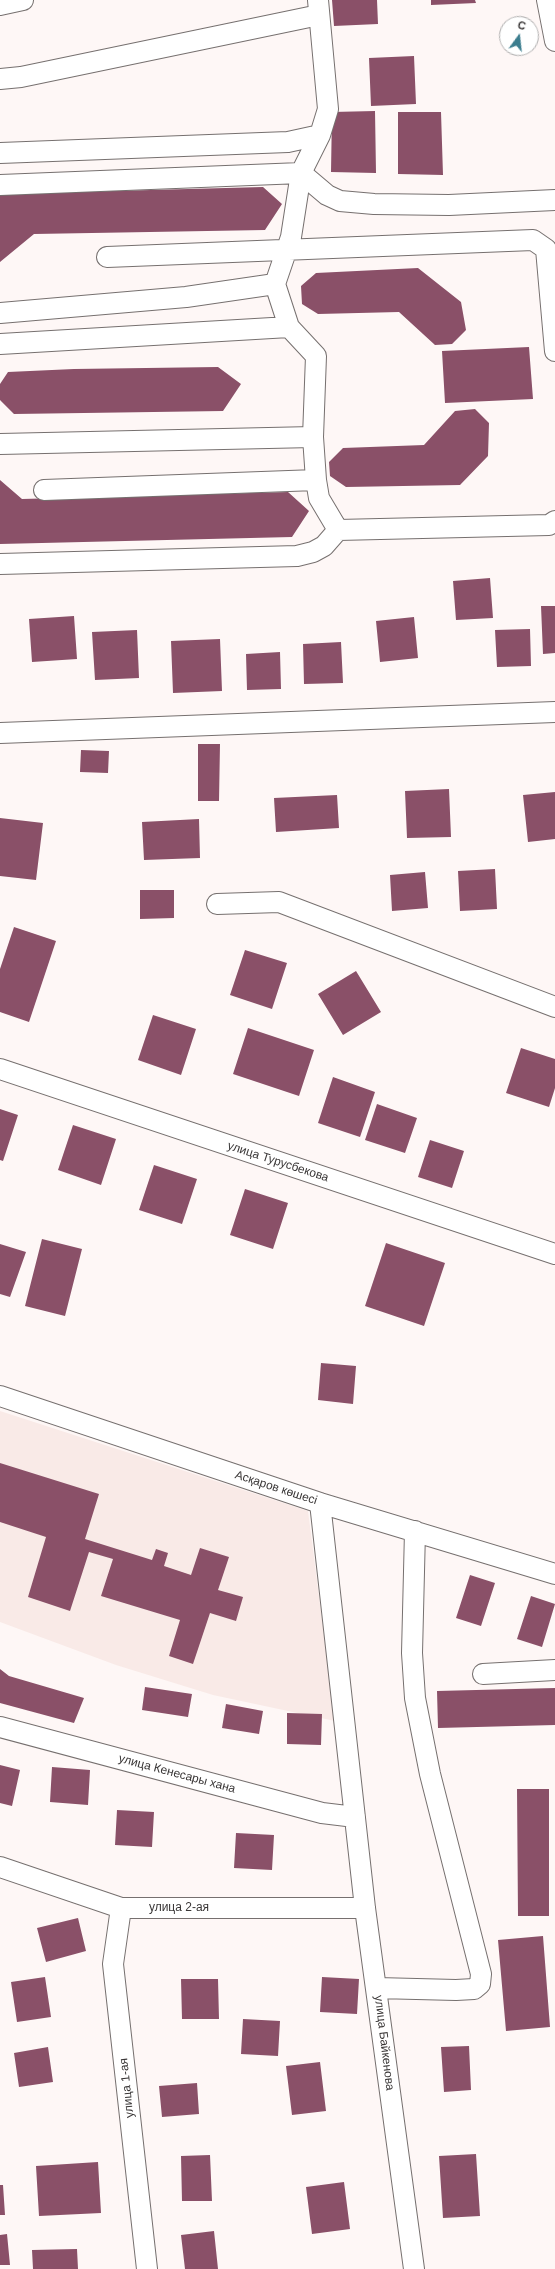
<!DOCTYPE html>
<meta charset="utf-8">
<style>
body{margin:0}
#map{position:relative;width:555px;height:2269px;overflow:hidden;background:#fef7f6;font-family:Arial,sans-serif}
canvas{display:block}
.north{position:absolute;left:499px;top:16px;width:40px;height:40px;box-sizing:border-box;background:#fff;border:1px solid #b0afaf;border-radius:50%;rotate:15deg;font-size:11px;font-weight:700;line-height:16px;text-align:center;color:#393636}
.north::after{content:'';display:block;margin:auto;width:14px;height:18px;background:#3b7d8e;clip-path:polygon(50% 0,100% 100%,50% 72%,0 100%)}
</style>
<div id="map">
<canvas width="555" height="2269"></canvas>
<div class="north">С</div>
</div>
<script>
const context = document.querySelector('canvas').getContext('2d');
context.lineJoin = 'round';
function fill(path, color) { context.fillStyle = color; context.fill(path, 'evenodd'); }
const shape = rows => new Path2D(rows.map(r => 'M' + r).join(''));
function strokePath(path, color, width, dash) { context.strokeStyle = color; context.lineWidth = width; context.lineCap = dash ? 'butt' : 'round'; context.setLineDash(dash || []); context.stroke(path); }
function label(font, color, halo, rows, align = 'center') {
  context.font = font + ' Arial,sans-serif'; context.lineWidth = 4; context.setLineDash([]); context.textBaseline = 'middle'; context.strokeStyle = halo; context.fillStyle = color; for (const [text, x, y, turn = 0] of rows) {
    context.save(); context.translate(x, y); context.rotate((+turn || 0) * Math.PI / 180); context.textAlign = isNaN(turn) ? turn : align; if (halo) context.strokeText(text, 0, 0); context.fillText(text, 0, 0); context.restore();
  }
}
fill(shape([
 [0,1411,308,1511,335,1721,213,1695,116,1665,0,1622]
]), '#f9eae7');
fill(shape([
 [332,0,377,0,378,24,334,26],
 [431,0,475,0,476,3,431,5],
 [414,56,416,104,371,106,369,58],
 [375,111,376,173,331,172,332,112],
 [398,112,441,112,443,175,398,174],
 [263,187,282,204,265,230,34,234,0,262,0,194],
 [418,268,461,302,466,330,452,344,435,345,399,312,318,314,302,304,301,286,316,273],
 [529,347,533,399,445,403,442,351],
 [218,367,241,384,223,411,14,414,0,400,0,384,8,372,74,369],
 [475,409,489,423,488,456,460,485,346,487,330,476,329,462,343,448,424,445,455,411],
 [0,480,22,499,288,492,309,511,292,537,0,544],
 [490,578,493,618,456,620,453,581],
 [541,606,555,606,555,653,543,654],
 [74,616,77,659,32,662,29,619],
 [414,617,418,658,380,662,376,621],
 [530,629,531,666,497,667,495,630],
 [137,630,139,678,95,680,92,632],
 [220,639,222,691,173,693,171,641],
 [341,642,343,683,304,684,303,644],
 [280,652,281,689,247,690,246,654],
 [198,744,220,744,219,801,198,801],
 [81,750,109,751,108,773,80,772],
 [449,789,451,837,407,838,405,791],
 [555,792,555,839,528,842,523,795],
 [337,795,339,828,276,832,274,798],
 [0,818,43,823,36,880,0,876],
 [199,819,200,858,144,860,142,822],
 [495,869,497,909,460,911,458,871],
 [425,872,428,908,392,911,390,875],
 [140,890,174,890,174,918,140,919],
 [14,927,56,941,29,1022,0,1012,0,969],
 [245,950,287,963,272,1009,230,995],
 [356,971,381,1012,343,1035,318,994],
 [153,1015,196,1029,181,1075,138,1060],
 [248,1028,314,1050,299,1096,233,1074],
 [521,1048,555,1059,555,1088,549,1107,506,1093],
 [333,1077,375,1092,360,1137,318,1123],
 [377,1104,417,1118,405,1153,365,1140],
 [0,1109,18,1115,3,1161,0,1160],
 [73,1125,116,1139,101,1185,58,1170],
 [430,1140,464,1151,452,1188,418,1177],
 [154,1165,197,1179,182,1224,139,1210],
 [245,1189,288,1203,273,1249,230,1235],
 [42,1239,82,1249,65,1316,25,1306],
 [386,1243,445,1263,424,1326,365,1306],
 [0,1244,26,1252,10,1297,0,1294],
 [321,1363,356,1366,353,1404,318,1400],
 [0,1463,99,1494,85,1539,152,1560,156,1549,168,1553,164,1566,191,1575,200,1548,229,1557,218,1590,243,1597,236,1621,210,1613,193,1664,169,1656,180,1620,101,1596,113,1559,89,1552,70,1611,28,1597,46,1537,0,1522],
 [470,1575,495,1583,481,1626,456,1618],
 [531,1596,555,1604,542,1647,517,1639],
 [0,1669,9,1676,84,1698,74,1723,0,1703],
 [145,1687,192,1694,188,1717,142,1710],
 [555,1688,555,1725,438,1728,437,1691],
 [226,1704,263,1711,259,1734,222,1728],
 [287,1713,322,1714,321,1745,287,1744],
 [0,1765,20,1770,12,1806,0,1803],
 [52,1767,90,1770,88,1805,50,1802],
 [517,1789,549,1789,549,1916,518,1916],
 [117,1810,154,1812,152,1847,115,1845],
 [236,1833,274,1835,272,1870,234,1868],
 [78,1918,86,1951,46,1962,37,1928],
 [543,1936,550,2027,506,2031,498,1940],
 [45,1977,51,2017,17,2022,11,1982],
 [322,1977,359,1979,357,2014,320,2012],
 [181,1979,218,1979,219,2019,182,2019],
 [243,2019,280,2021,278,2056,241,2054],
 [469,2046,471,2090,444,2092,441,2047],
 [48,2047,53,2082,19,2087,14,2053],
 [320,2062,326,2111,292,2115,286,2066],
 [197,2083,199,2114,162,2117,159,2086],
 [476,2154,480,2216,443,2218,439,2156],
 [210,2155,212,2201,182,2201,181,2156],
 [98,2162,101,2213,39,2216,36,2166],
 [344,2182,350,2229,312,2234,306,2187],
 [0,2185,3,2185,5,2215,0,2215],
 [214,2231,218,2269,185,2269,181,2235],
 [7,2234,10,2265,0,2265,0,2235],
 [77,2249,78,2269,33,2269,32,2250]
]), '#8a5068');
const minor = shape([
 [547,0,555,41],
 [0,5,23,0],
 [0,79,21,77,319,15],
 [0,153,288,142,320,135],
 [0,185,301,173,327,195,340,201,374,204,449,205,555,200],
 [107,257,533,240,546,249,555,351],
 [0,313,186,297,275,284],
 [0,344,289,327],
 [313,437,316,480,319,498,338,530,549,525,555,521],
 [0,444,313,437,316,356,289,327,275,284,291,237,301,173,320,135,328,109,318,0],
 [44,490,316,480],
 [0,564,297,556,313,552,324,546,338,530],
 [0,733,555,712],
 [217,904,279,902,555,1007],
 [0,1069,555,1254],
 [0,1396,320,1503,555,1574],
 [320,1503,365,1908,414,2269],
 [483,1674,555,1670],
 [0,1727,322,1813,355,1817],
 [0,1867,121,1908,365,1908],
 [121,1908,113,1964,147,2269],
 [377,1988,456,1990,474,1989,480,1984,481,1974,430,1774,415,1698,412,1653,415,1531]
]);
strokePath(minor, '#76706f', 22);
strokePath(minor, '#fff', 20);
label('12px', '#393636', '#fff', [
 ["улица Турусбекова",278,1162,18],
 ["Асқаров көшесі",276,1488,18],
 ["улица Кенесары хана",177,1774,15],
 ["улица 2-ая",179,1908],
 ["улица Байкенова",384,2043,83],
 ["улица 1-ая",127,2088,-96]
]);
</script>
